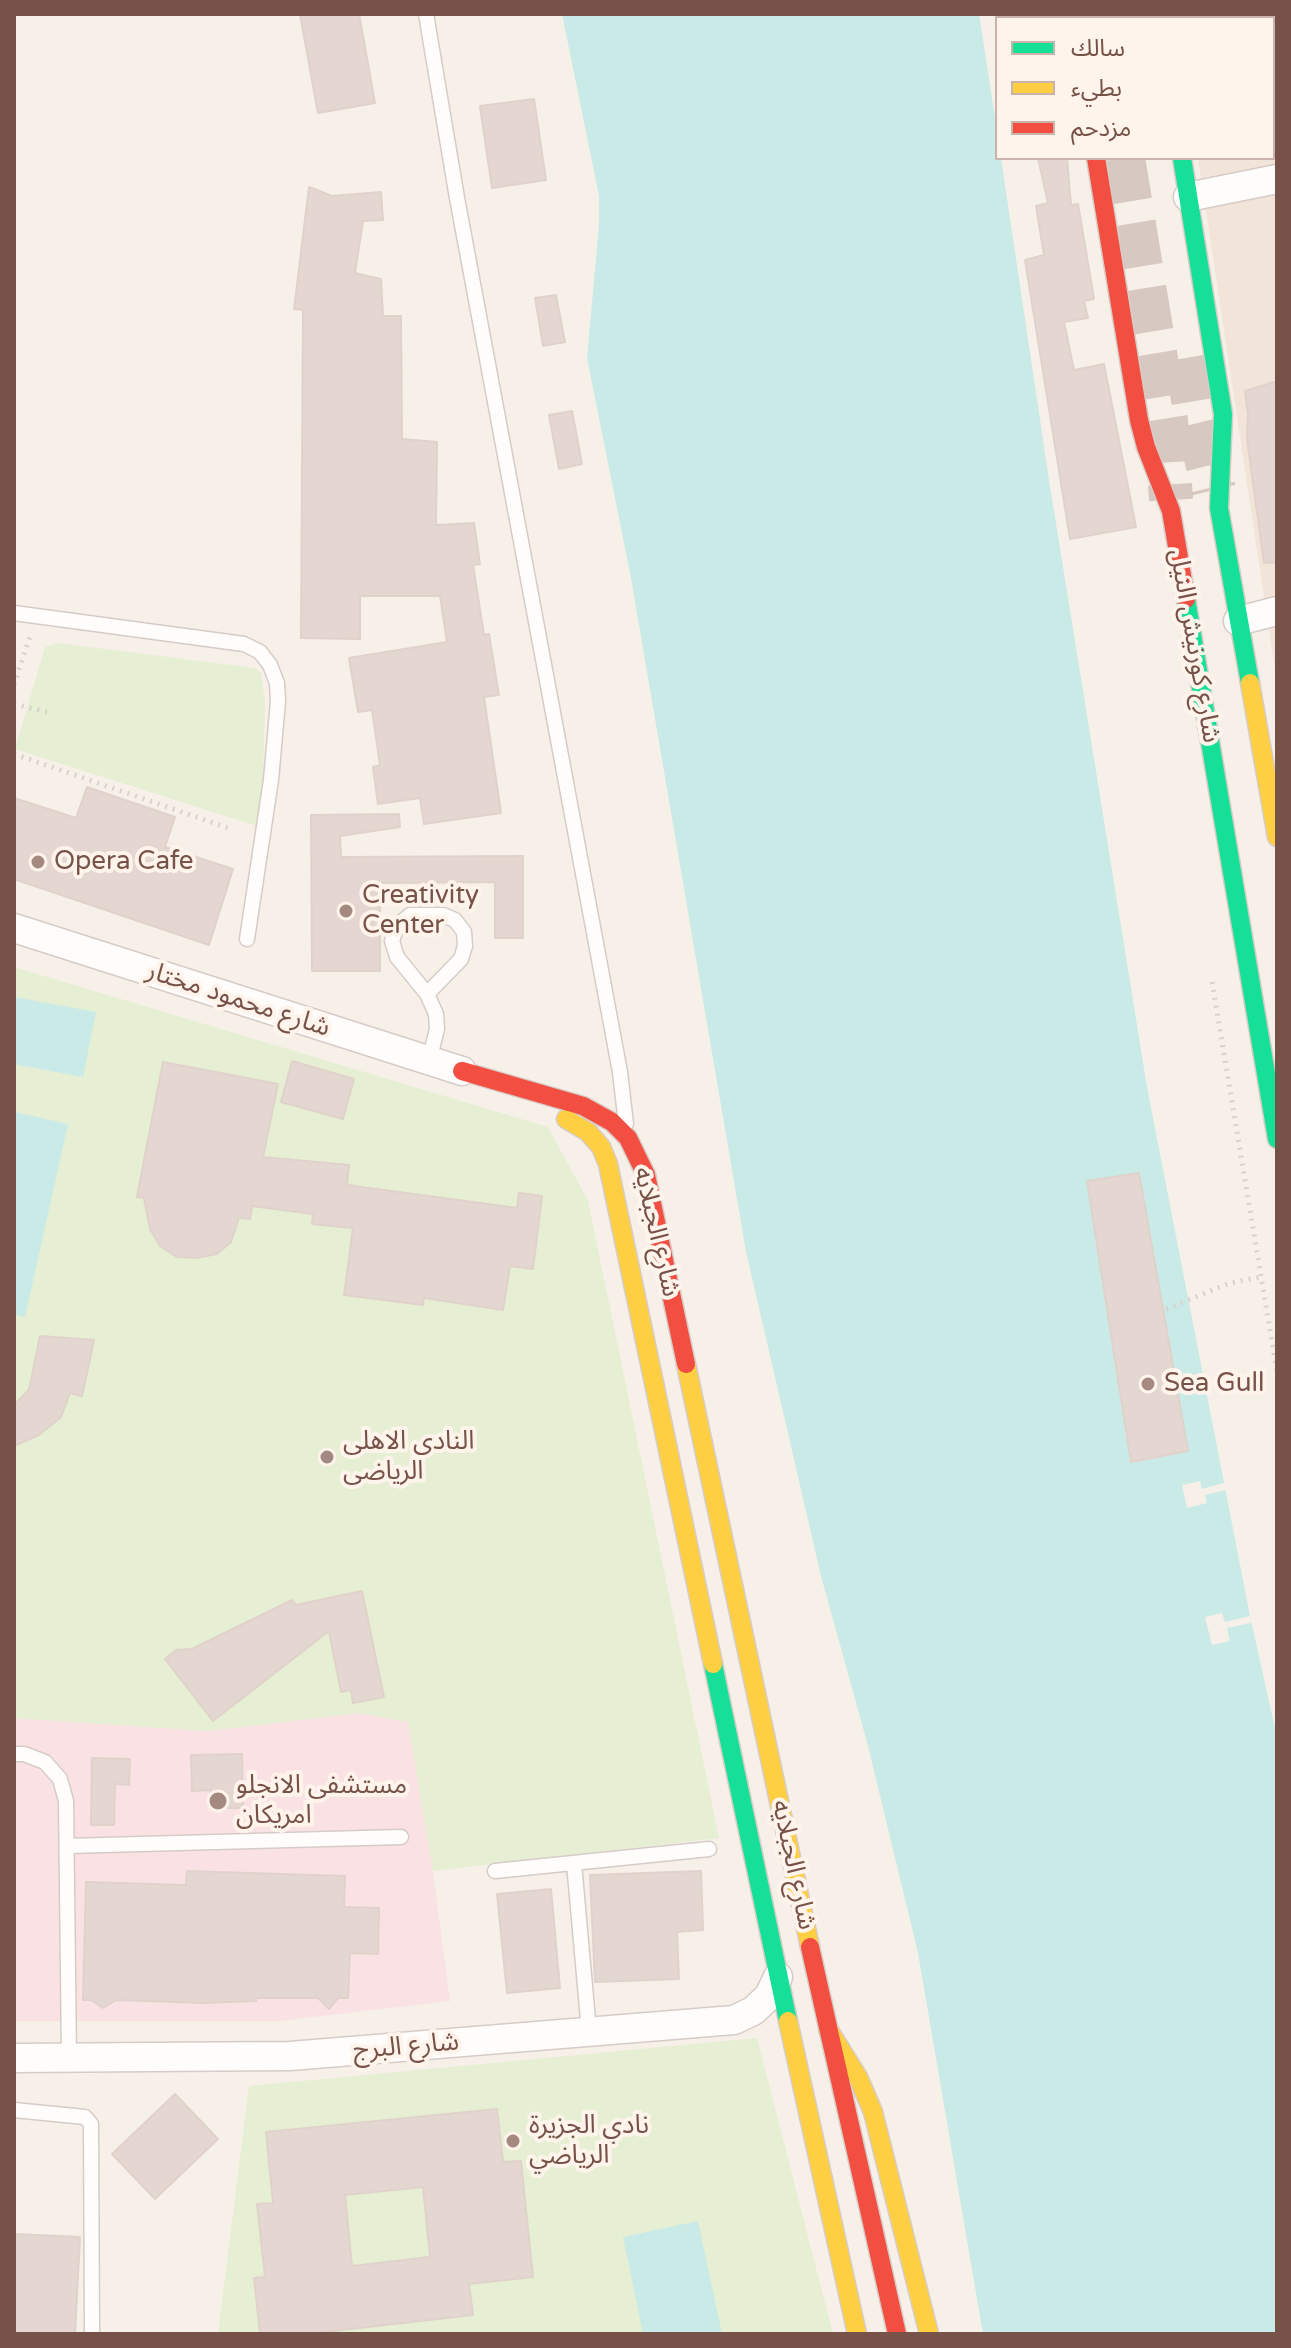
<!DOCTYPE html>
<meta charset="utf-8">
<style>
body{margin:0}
#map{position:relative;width:1291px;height:2348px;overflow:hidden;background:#f7f0e9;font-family:"Varela Round","Noto Sans Arabic",sans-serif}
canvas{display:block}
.frame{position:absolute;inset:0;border:16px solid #775248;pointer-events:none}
.legend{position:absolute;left:995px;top:16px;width:280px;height:144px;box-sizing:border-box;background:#fff4eb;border:2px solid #c9b3aa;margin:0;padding:10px 14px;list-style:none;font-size:24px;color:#775248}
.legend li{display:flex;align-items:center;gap:16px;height:40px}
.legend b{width:40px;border:2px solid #c9b3aa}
</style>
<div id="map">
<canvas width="1291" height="2348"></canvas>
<div class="frame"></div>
<ul class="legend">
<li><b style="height:10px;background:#16e098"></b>سالك</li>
<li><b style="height:10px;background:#ffcf43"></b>بطيء</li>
<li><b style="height:10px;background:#f24e42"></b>مزدحم</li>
</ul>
</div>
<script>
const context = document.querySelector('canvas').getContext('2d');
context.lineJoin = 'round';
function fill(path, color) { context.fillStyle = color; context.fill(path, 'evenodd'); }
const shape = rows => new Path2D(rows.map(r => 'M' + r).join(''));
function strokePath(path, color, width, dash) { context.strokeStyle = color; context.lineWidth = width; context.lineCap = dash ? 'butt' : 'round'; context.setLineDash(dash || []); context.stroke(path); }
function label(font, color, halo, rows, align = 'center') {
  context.font = font + ' "Varela Round","Noto Sans Arabic",sans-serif'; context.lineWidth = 8; context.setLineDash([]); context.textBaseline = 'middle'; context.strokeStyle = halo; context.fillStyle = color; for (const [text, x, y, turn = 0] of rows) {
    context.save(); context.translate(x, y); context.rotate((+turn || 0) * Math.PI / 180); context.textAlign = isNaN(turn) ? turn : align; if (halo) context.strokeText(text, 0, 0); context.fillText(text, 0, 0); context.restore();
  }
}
fill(shape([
 [1176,14,1277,14,1277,683,1198,158,1273,158,1273,18,1177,18]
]), '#f3e4d9');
fill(shape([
 [360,1713,409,1722,433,1871,450,2001,280,2021,14,2021,14,1718,207,1731]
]), '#fae2e4');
fill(shape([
 [57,643,255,668,261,673,265,702,262,818,257,826,15,749,45,647],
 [14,967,548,1127,588,1201,719,1838,433,1871,408,1722,360,1713,207,1731,14,1718],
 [757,2038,833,2334,218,2334,249,2086]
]), '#e6eed3');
fill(shape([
 [562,14,979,14,997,130,997,158,1001,158,1049,480,1147,1087,1250,1616,1277,1737,1277,2334,983,2334,918,1953,868,1746,821,1576,746,1252,631,578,587,358,599,225,599,196],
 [14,997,96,1012,83,1077,14,1064],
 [14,1112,68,1124,25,1317,14,1314],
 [698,2221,722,2334,643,2334,623,2237]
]), '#caeae8');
fill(shape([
 [1200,1481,1202,1489,1224,1483,1226,1490,1205,1495,1207,1503,1187,1508,1182,1485],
 [1222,1613,1225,1622,1250,1616,1251,1623,1227,1628,1230,1641,1212,1645,1205,1617]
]), '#f7f0e9');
const building = shape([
 [300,14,359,14,375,103,318,113,300,14],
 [534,99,546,180,492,188,480,106,534,99],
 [1038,158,1067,158,1071,205,1078,204,1094,299,1084,301,1088,318,1064,322,1074,370,1104,364,1136,527,1070,539,1025,260,1044,255,1036,206,1048,203,1038,158],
 [309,187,332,196,381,192,383,220,363,221,355,273,381,279,383,316,401,316,402,439,437,442,436,525,474,523,480,564,473,565,484,635,489,634,499,695,484,697,501,813,424,824,420,798,378,804,373,767,380,765,372,710,358,712,349,658,447,642,440,596,360,596,360,639,301,638,303,310,294,309,309,187],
 [556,295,565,342,543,346,535,298,556,295],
 [1277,381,1277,562,1264,563,1247,439,1248,415,1245,391,1277,381],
 [572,411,582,464,559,469,549,415,572,411],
 [87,787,175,817,165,847,233,869,209,945,14,879,14,798,76,818,87,787],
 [399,814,400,827,340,836,341,857,523,856,523,938,495,938,495,882,380,883,380,971,312,971,311,815,399,814],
 [292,1061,354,1079,343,1119,281,1102,292,1061],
 [163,1062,278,1084,263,1157,349,1165,347,1185,517,1208,519,1193,542,1196,533,1269,510,1266,503,1310,424,1298,423,1305,344,1295,353,1228,312,1224,313,1214,252,1206,250,1219,239,1218,231,1242,217,1254,196,1258,177,1257,160,1246,150,1229,144,1198,137,1197,163,1062],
 [1139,1173,1188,1451,1131,1462,1087,1181,1139,1173],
 [40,1336,94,1340,82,1396,70,1393,61,1417,39,1435,14,1446,14,1405,29,1390,40,1336],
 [362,1591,384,1697,353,1703,351,1690,341,1692,329,1631,213,1721,165,1659,176,1650,192,1649,292,1600,296,1605,362,1591],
 [242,1754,243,1808,211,1808,210,1790,192,1791,191,1755,242,1754],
 [92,1758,130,1759,129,1785,115,1784,114,1825,91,1825,92,1758],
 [187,1871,345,1876,344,1907,379,1908,378,1954,350,1953,348,1998,338,1998,329,2009,318,1998,256,1998,256,2001,203,2003,116,2000,103,2008,91,2000,83,2000,86,1882,186,1885,187,1871],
 [701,1871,703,1930,677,1932,679,1979,595,1982,590,1875,701,1871],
 [551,1889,560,1988,507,1993,497,1894,551,1889],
 [175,2094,218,2139,155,2199,112,2154,175,2094],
 [497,2109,503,2162,521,2161,533,2277,469,2284,473,2315,306,2334,260,2334,254,2278,265,2277,257,2204,273,2203,266,2132,497,2109],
 [423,2187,430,2257,352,2266,345,2195,423,2187],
 [14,2234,80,2237,75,2334,14,2334,14,2234]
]);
fill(building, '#e4d7d1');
strokePath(building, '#e0d2cb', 2);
strokePath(shape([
 [1100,14,1101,18],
 [1123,158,1166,420,1171,500],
 [1186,358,1196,417,1214,490]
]), '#d7c8c1', 44, [44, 22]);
const lane = shape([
 [426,14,457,198,620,1072,626,1124],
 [14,613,244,644,260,652,270,665,277,683,278,701,271,780,247,939],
 [427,994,397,957,392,941,397,926,410,915,443,915,455,920,464,932,465,946,461,959,427,994,436,1014,437,1029,429,1061],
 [14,1754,24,1754,45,1762,60,1779,66,1801,69,2058],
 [67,1846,401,1837],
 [574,1863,589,2031],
 [495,1871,709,1849],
 [14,2110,85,2117,91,2124,92,2334]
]);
const street = shape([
 [1188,197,1277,179],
 [1238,621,1277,611],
 [14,928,462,1071],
 [14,2058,290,2056,734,2020,753,2011,769,1996,778,1977]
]);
const fast = shape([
 [1182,158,1223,414,1219,508,1250,683],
 [1186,599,1277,1139],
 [713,1664,788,2021]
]);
const slow = shape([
 [1072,14,1073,18],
 [1159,14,1160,18],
 [1250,683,1277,837],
 [566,1119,588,1132,601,1147,608,1164,713,1664],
 [686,1364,810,1947],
 [788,2021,857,2334],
 [828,2029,858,2077,873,2112,929,2334]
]);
const jam = shape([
 [1096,158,1139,420,1146,447,1171,511,1186,599],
 [462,1071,583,1106,612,1122,628,1138,646,1175,686,1364],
 [810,1947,897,2334]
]);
strokePath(lane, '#d6cbc6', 17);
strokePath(street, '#d6cbc6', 31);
strokePath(fast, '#d8ccc7', 21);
strokePath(slow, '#d8ccc7', 21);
strokePath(jam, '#d8ccc7', 21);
strokePath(shape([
 [14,685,31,633],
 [14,704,51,713],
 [14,754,228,828],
 [1212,982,1277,1372],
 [1166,1309,1230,1283,1261,1277]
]), '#dad0cc', 5, [2, 6]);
strokePath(lane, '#fefdfc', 14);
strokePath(street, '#fefdfc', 28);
strokePath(fast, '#16e098', 18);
strokePath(slow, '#ffcf43', 18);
strokePath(jam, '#f24e42', 18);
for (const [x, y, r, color] of [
 [38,862,8,"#a48980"],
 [346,911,8,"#a48980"],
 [1148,1384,8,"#a48980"],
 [327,1457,8,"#a48980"],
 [218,1801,10,"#a48980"],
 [513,2141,8,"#a48980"]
]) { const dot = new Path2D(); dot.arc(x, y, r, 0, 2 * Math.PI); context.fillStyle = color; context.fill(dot); strokePath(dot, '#fff4eb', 3); }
label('26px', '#775248', '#fff4eb', [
 ["شارع كورنيش النيل",1194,646,80],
 ["شارع محمود مختار",238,1000,18],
 ["شارع الجبلايه",656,1232,77],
 ["شارع الجبلايه",793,1865,78],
 ["شارع البرج",406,2047,-5]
]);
label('26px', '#775248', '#fff4eb', [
 ["Opera Cafe",54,862],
 ["Creativity",362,896],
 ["Center",362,926],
 ["Sea Gull",1164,1384],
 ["النادى الاهلى",343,1442],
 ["الرياضى",343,1472],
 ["مستشفى الانجلو",236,1786],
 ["امريكان",236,1816],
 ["نادي الجزيرة",529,2126],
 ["الرياضي",529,2156]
], 'left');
</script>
